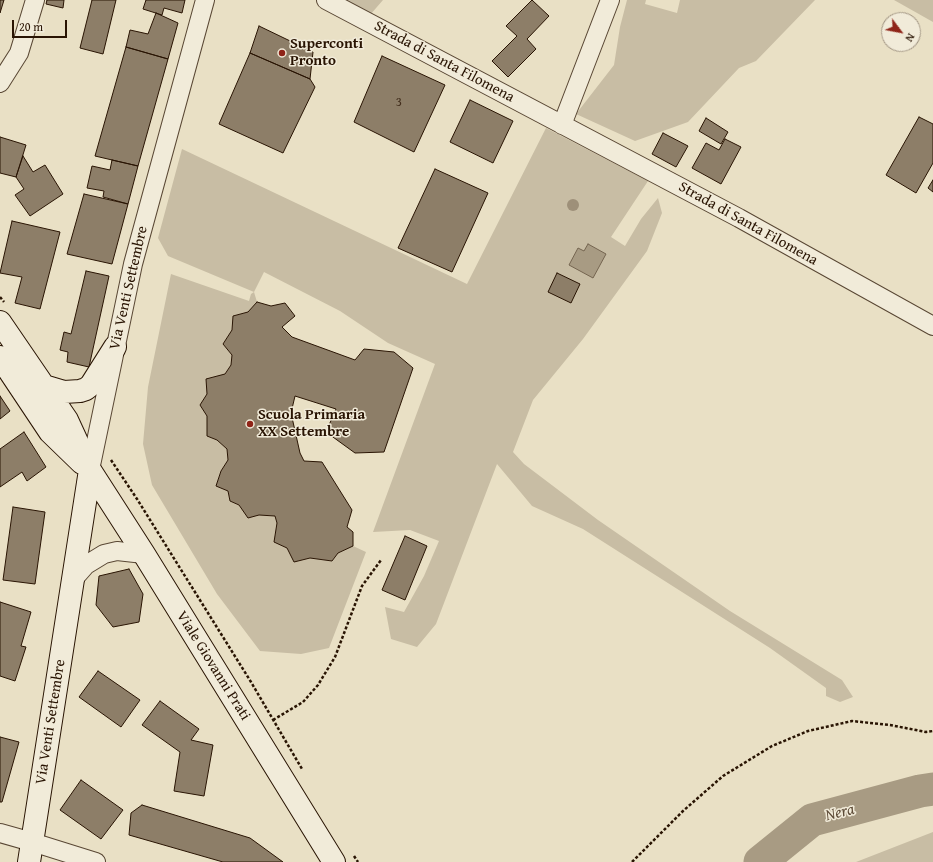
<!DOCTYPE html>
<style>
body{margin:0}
#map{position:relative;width:933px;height:862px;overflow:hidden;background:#e9e0c5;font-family:"Gentium Book Plus",serif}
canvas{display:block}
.north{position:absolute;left:881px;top:12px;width:40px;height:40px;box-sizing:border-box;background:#f1ebd9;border:1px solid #a19583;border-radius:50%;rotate:122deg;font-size:11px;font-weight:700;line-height:16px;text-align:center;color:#291403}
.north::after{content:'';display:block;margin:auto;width:14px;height:18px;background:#8f2418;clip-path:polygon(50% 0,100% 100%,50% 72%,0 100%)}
.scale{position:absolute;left:12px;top:20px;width:55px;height:18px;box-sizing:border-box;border:2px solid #291403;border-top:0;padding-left:5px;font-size:12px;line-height:14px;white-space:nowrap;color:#291403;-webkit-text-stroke:3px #f1ebd9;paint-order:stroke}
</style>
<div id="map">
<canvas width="933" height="862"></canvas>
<div class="north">N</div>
<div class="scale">20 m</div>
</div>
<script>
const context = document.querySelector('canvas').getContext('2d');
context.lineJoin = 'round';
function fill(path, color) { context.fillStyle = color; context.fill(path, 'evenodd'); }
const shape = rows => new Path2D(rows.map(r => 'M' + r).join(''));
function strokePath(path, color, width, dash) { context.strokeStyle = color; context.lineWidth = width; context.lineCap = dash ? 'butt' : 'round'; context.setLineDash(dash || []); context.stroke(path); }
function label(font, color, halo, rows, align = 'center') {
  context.font = font + ' "Gentium Book Plus",serif'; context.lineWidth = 3; context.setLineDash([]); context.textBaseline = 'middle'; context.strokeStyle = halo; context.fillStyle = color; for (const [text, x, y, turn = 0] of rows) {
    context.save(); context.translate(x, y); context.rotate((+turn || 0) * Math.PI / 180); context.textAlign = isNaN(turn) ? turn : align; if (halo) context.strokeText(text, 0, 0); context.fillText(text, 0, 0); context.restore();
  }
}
fill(shape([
 [344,0,383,0,370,15],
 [627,0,646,0,645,4,677,13,680,0,815,0,756,61,739,68,688,122,635,141,576,114,614,65,620,27],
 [894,0,933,0,933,22],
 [546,128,648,181,611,237,625,246,641,219,658,198,662,213,647,251,583,339,533,400,513,452,524,464,598,520,730,611,842,680,853,697,840,702,826,696,826,688,770,648,583,529,532,506,497,464,436,624,417,647,391,639,385,607,404,612,424,576,439,541,410,530,373,532,435,364,388,343,340,311,264,272,254,292,257,302,248,312,233,316,232,330,223,344,232,355,231,365,225,374,207,394,200,405,207,416,207,436,217,440,227,449,228,460,221,471,216,486,228,491,230,501,259,515,275,516,277,523,275,542,287,548,294,561,310,558,332,561,338,553,353,546,366,552,329,648,301,654,260,651,217,594,152,485,143,444,148,387,171,274,249,301,251,294,254,292,168,256,158,238,182,149,467,284],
 [933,832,933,862,856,862]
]), '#c8bda4');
const water = shape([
 [588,244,606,254,593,278,569,265,578,248,584,251,588,244]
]);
fill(water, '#a89b83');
strokePath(water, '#756550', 1);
strokePath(shape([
 [760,862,812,820,920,791,933,789]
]), '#a89b83', 33);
const building = shape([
 [0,0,4,0,0,13,0,0],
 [47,0,64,0,63,8,46,4,47,0],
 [92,0,116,0,103,54,80,48,92,0],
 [146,0,185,0,182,13,164,8,162,15,143,9,146,0],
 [532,0,549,16,527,39,536,49,508,77,492,61,517,36,506,26,532,0],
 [156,13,178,23,168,59,126,47,130,30,148,34,156,13],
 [259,26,313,52,310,79,250,53,259,26],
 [126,47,168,59,138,166,95,156,126,47],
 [250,53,310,79,315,87,283,153,219,124,250,53],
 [382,56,445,85,414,152,354,122,382,56],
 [470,100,513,121,493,163,450,142,470,100],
 [919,117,933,124,933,163,916,193,886,175,919,117],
 [706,118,728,132,721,144,699,131,706,118],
 [663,133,688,146,676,167,652,154,663,133],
 [0,137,26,145,16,177,0,173,0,137],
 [725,139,741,147,721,184,692,168,706,143,719,150,725,139],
 [23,156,33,172,45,165,63,194,30,216,15,195,24,189,16,177,23,156],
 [112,160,138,166,128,204,103,197,104,191,87,188,92,166,110,170,112,160],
 [435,169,488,193,452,272,398,248,435,169],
 [933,180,933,192,928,188,933,180],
 [84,194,128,204,112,264,67,254,84,194],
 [12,221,60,232,40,309,15,303,22,277,0,273,12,221],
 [86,271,109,276,89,367,67,362,68,352,60,350,64,332,71,334,86,271],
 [557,273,580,284,571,303,548,292,557,273],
 [257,302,271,306,285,303,295,316,282,327,292,337,355,360,364,349,394,352,413,368,384,452,355,453,326,432,336,409,295,396,291,413,300,453,304,461,322,462,352,510,347,527,353,532,353,546,338,553,332,561,310,558,294,562,287,548,274,542,277,523,275,516,259,515,248,518,239,505,230,501,228,491,216,486,221,471,228,460,227,449,217,440,207,436,207,416,200,405,207,394,206,379,225,374,231,365,232,355,223,344,232,330,233,316,248,312,257,302],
 [0,396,10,411,0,419,0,396],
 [24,432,46,467,27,481,22,472,0,487,0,449,24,432],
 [13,507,45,512,35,584,3,580,13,507],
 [405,536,427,546,405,600,382,590,405,536],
 [129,569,143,594,139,622,113,627,96,605,99,576,129,569],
 [0,602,31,612,21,646,26,647,15,681,0,676,0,602],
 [98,671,140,700,121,727,79,697,98,671],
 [160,701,199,729,191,740,213,745,204,796,174,791,180,752,142,725,160,701],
 [0,737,19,742,2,802,0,802,0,737],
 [81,780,123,810,101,839,60,810,81,780],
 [142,805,250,838,283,862,223,862,129,835,131,813,142,805]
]);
fill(building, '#8d7e68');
strokePath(building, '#291403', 1);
const street = shape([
 [326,0,739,218,933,326],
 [0,83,19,53,35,0],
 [562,125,610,0],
 [90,470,133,264,205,0],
 [72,581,86,565,104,554,117,551,144,554],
 [0,833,32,842,96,862]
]);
const secondary = shape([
 [0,322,67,420,90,470,144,554,334,862],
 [0,357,50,432,82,463],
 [44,386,64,392,80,391,86,389,91,385,115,347],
 [29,862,90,470]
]);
strokePath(street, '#594734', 20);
strokePath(secondary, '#291403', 24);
strokePath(shape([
 [0,297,4,302],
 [111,460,137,499,251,682,302,769],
 [273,720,303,702,318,685,335,657,362,586,381,560],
 [354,856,358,862],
 [632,862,683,811,723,776,772,746,808,731,852,721,890,725,926,732,933,731]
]), '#291403', 2.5, [3, 2]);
strokePath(street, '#f1ebd9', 18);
strokePath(secondary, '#f1ebd9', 22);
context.fillStyle = '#9e9079';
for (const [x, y] of [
 [573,205]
]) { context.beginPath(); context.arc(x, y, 6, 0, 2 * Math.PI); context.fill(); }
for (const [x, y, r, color] of [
 [282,53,4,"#8f2418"],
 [250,424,4,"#8f2418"]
]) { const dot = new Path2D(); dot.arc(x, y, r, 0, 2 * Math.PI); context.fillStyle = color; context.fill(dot); strokePath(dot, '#f1ebd9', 1.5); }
label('13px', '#422e1c', null, [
 ["3",399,103]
]);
label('bold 15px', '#291403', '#f1ebd9', [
 ["Superconti",290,44],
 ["Pronto",290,61],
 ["Scuola Primaria",258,415],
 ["XX Settembre",258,432]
], 'left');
label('15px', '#291403', '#f1ebd9', [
 ["Strada di Santa Filomena",444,62,28],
 ["Strada di Santa Filomena",748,224,29],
 ["Via Venti Settembre",129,288,-77],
 ["Viale Giovanni Prati",213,666,58],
 ["Via Venti Settembre",51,722,-81]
]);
label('italic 16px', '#5c4a36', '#f1ebd9', [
 ["Nera",840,813,-14]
]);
</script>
